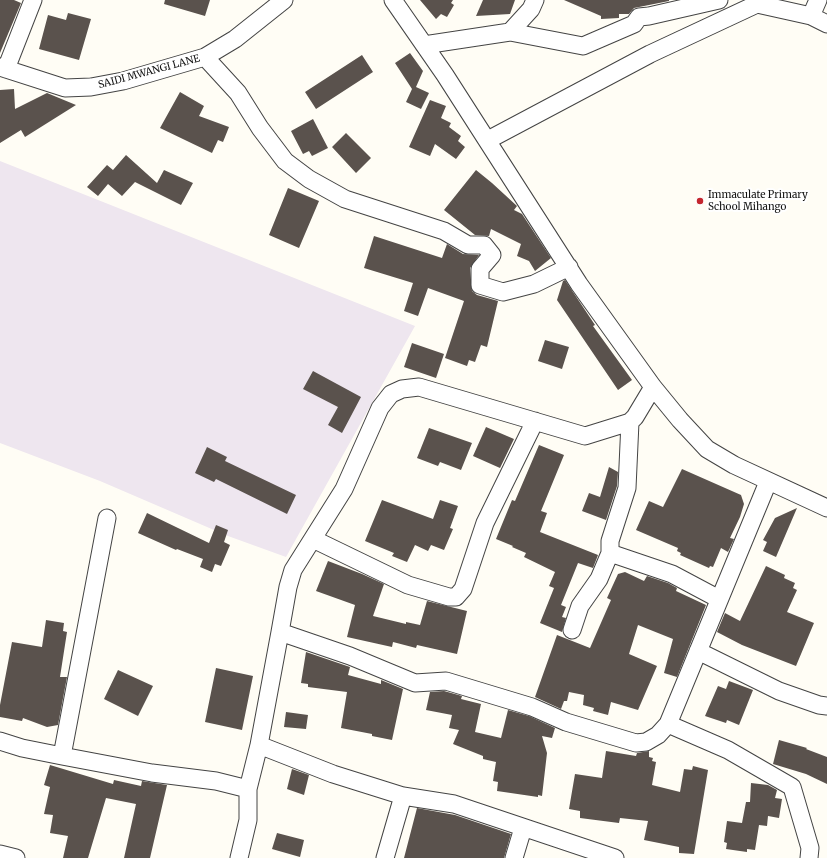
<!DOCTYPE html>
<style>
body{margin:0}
canvas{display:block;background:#fffdf5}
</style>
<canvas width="827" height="858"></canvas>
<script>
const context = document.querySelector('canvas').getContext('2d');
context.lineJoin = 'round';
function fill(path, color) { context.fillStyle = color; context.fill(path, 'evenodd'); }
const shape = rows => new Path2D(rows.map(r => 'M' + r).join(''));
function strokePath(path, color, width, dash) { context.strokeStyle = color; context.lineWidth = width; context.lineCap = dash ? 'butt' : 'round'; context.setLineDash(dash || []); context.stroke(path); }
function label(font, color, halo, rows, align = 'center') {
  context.font = font + ' Merriweather,serif'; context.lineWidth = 4; context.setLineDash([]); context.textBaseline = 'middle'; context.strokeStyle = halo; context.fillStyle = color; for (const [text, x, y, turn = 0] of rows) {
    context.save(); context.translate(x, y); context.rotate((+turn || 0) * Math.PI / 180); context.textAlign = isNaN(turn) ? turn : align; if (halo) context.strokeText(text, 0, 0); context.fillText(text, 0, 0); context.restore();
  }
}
fill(shape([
 [0,161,415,326,286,557,228,536,100,481,0,443]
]), '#eee6ef');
fill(shape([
 [0,0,14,0,21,3,0,53],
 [165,0,210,0,205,16,164,4],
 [420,0,453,0,451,3,454,5,447,17,441,14,436,19],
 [483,0,515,0,510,14,476,16],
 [564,0,669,0,669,1,634,8,629,14,619,14,619,18,601,19,601,16],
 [68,13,91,19,79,60,39,49,48,15,66,20],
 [410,53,423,71,416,87,429,93,421,109,406,102,412,89,395,63],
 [362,55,373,72,316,109,305,92],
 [14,89,15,109,47,93,76,105,25,137,21,130,0,143,0,90],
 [180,92,204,106,199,116,229,127,223,142,218,140,212,153,160,128],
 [430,100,446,106,441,118,451,123,449,127,461,136,458,141,465,147,456,159,435,144,430,156,409,147],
 [313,119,328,148,312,156,309,151,303,154,291,131],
 [346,133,371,158,356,173,332,147],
 [126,155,157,183,164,170,193,183,181,205,135,182,122,196,108,184,98,196,87,187,107,165,113,170],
 [476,170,492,183,517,206,514,210,522,214,551,258,535,271,529,261,517,256,521,244,491,229,489,236,475,235,444,210],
 [288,188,319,201,299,248,269,235],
 [374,236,442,258,447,244,463,254,479,255,470,268,472,291,477,295,498,301,487,347,481,345,475,362,469,360,467,366,445,358,464,301,428,288,418,316,404,311,413,283,364,268],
 [565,280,595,325,593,326,632,380,618,390,557,300,563,281],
 [545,340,569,347,562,369,538,361],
 [412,343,444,354,436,378,404,367],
 [313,371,361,397,342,433,328,425,338,407,303,389],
 [486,427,514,439,500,468,473,456],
 [429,428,472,443,461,470,440,462,438,466,417,458],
 [539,445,564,455,541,511,547,513,540,532,598,555,593,568,578,563,561,605,566,607,562,617,566,618,562,632,540,623,554,588,549,586,555,572,524,557,526,553,512,547,513,546,496,539,512,500,515,501],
 [207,447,227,457,225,461,296,495,287,514,216,479,214,482,195,473],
 [609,467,618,472,617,486,606,520,582,511,589,493,600,497],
 [682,469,741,495,744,504,740,517,730,538,734,539,728,552,721,548,713,567,710,566,709,568,680,555,681,553,677,551,678,548,636,530,649,501,663,507],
 [382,500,433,519,440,500,458,506,450,528,453,529,444,550,431,545,428,551,415,545,407,562,392,556,394,553,365,541],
 [797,508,776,557,763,551,767,542,763,540,775,518],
 [147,513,209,543,216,525,228,530,224,542,230,545,221,566,215,564,212,572,200,567,203,559,177,549,176,550,138,533],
 [328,561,362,574,384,584,373,616,406,624,406,622,420,625,427,601,467,611,457,654,417,645,416,648,393,642,392,647,347,637,355,605,316,591],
 [766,566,785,575,784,578,795,583,793,588,797,590,787,612,814,623,796,666,742,645,717,632,725,613,740,621],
 [625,572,644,581,647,576,668,583,677,588,676,591,706,605,677,677,664,673,673,639,638,625,629,654,657,666,638,710,611,702,608,715,593,711,594,708,583,705,584,695,569,692,567,701,564,701,561,709,535,697,557,635,590,648,611,600,607,598,618,574],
 [46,620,64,623,63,631,67,632,60,677,67,677,58,725,47,727,23,718,22,721,0,717,0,705,12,642,42,647],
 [306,652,350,667,348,675,381,684,381,680,403,689,392,740,372,736,372,734,341,728,347,692,308,687,308,684,301,683],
 [216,668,253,676,242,730,205,722],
 [118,670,153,686,138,716,104,699],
 [729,681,753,690,739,725,727,720,726,723,705,716,718,686,726,689],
 [444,691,462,696,461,699,481,704,475,732,501,738,508,710,529,716,555,728,552,738,542,736,547,753,542,796,538,795,538,797,497,791,498,782,493,781,496,762,483,759,483,756,453,744,459,730,449,728,452,715,426,710,430,692],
 [286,712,308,715,306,729,284,727],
 [779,740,807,748,806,749,827,757,827,784,806,774,773,764],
 [606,751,636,756,637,753,649,751,649,757,653,758,652,761,656,762,652,785,680,792,684,769,692,770,693,766,708,770,694,854,679,853,679,847,644,840,648,821,620,818,619,823,580,818,580,811,569,809,575,774,602,778],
 [50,765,113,784,114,780,141,786,142,781,167,785,150,858,124,858,136,804,106,798,88,858,63,858,68,836,50,833,53,815,44,814,50,787,44,785],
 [292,769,309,775,304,795,287,789],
 [751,783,768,785,777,790,775,798,782,799,779,818,768,816,767,826,759,825,755,850,747,849,747,852,726,849,727,843,724,842,727,821,742,823,746,802,750,802],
 [417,808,455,815,511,834,504,858,404,858],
 [277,833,304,840,300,857,272,849]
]), '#5a524d');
const minor = shape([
 [393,0,445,75,579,284,653,387,680,420,707,449,734,465,827,508],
 [811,16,818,0],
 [510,32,583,46,634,24,639,17,649,16,719,0],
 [424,45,510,32,531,9,535,0],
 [205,57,238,93,260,128,285,161,309,179,345,199,444,231,468,245,484,245,492,255,480,269,480,285,503,292,534,284,569,267],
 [0,67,65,88,91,87,123,81,205,57,235,39,284,0],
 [6,69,33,0],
 [488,140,650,54,757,4,811,16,827,24],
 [653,387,635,417,630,422,585,436,419,387,402,389,391,394,380,408,344,489,293,570,288,587,280,632,350,656,415,683,446,681,532,707,566,722,636,743,646,742,658,735,668,724],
 [768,482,668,724,728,750,792,787,810,848,809,858],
 [313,539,408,585,449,597,456,597,463,589,485,523,535,421],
 [610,553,672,574,719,599],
 [572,630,580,606,599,579,610,553,610,541,627,488,630,422],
 [698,651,779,691,819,705,827,706],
 [0,741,22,748,62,756,152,773,216,781,248,789],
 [259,745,333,774,403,796,454,804,615,858],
 [62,756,107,518],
 [0,854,16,858],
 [239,858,248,820,248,789,259,745,280,632],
 [385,858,403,796],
 [514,858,523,828]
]);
strokePath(minor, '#444', 19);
strokePath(minor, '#fff', 17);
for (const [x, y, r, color] of [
 [700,201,4,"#c4262e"]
]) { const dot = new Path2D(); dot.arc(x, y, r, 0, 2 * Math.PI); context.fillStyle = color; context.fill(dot); strokePath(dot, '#fff', 1.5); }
label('10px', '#111', '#fff', [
 ["SAIDI MWANGI LANE",149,72,-15]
]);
label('10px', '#111', '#fff', [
 ["Immaculate Primary",708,195],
 ["School Mihango",708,207]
], 'left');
</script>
